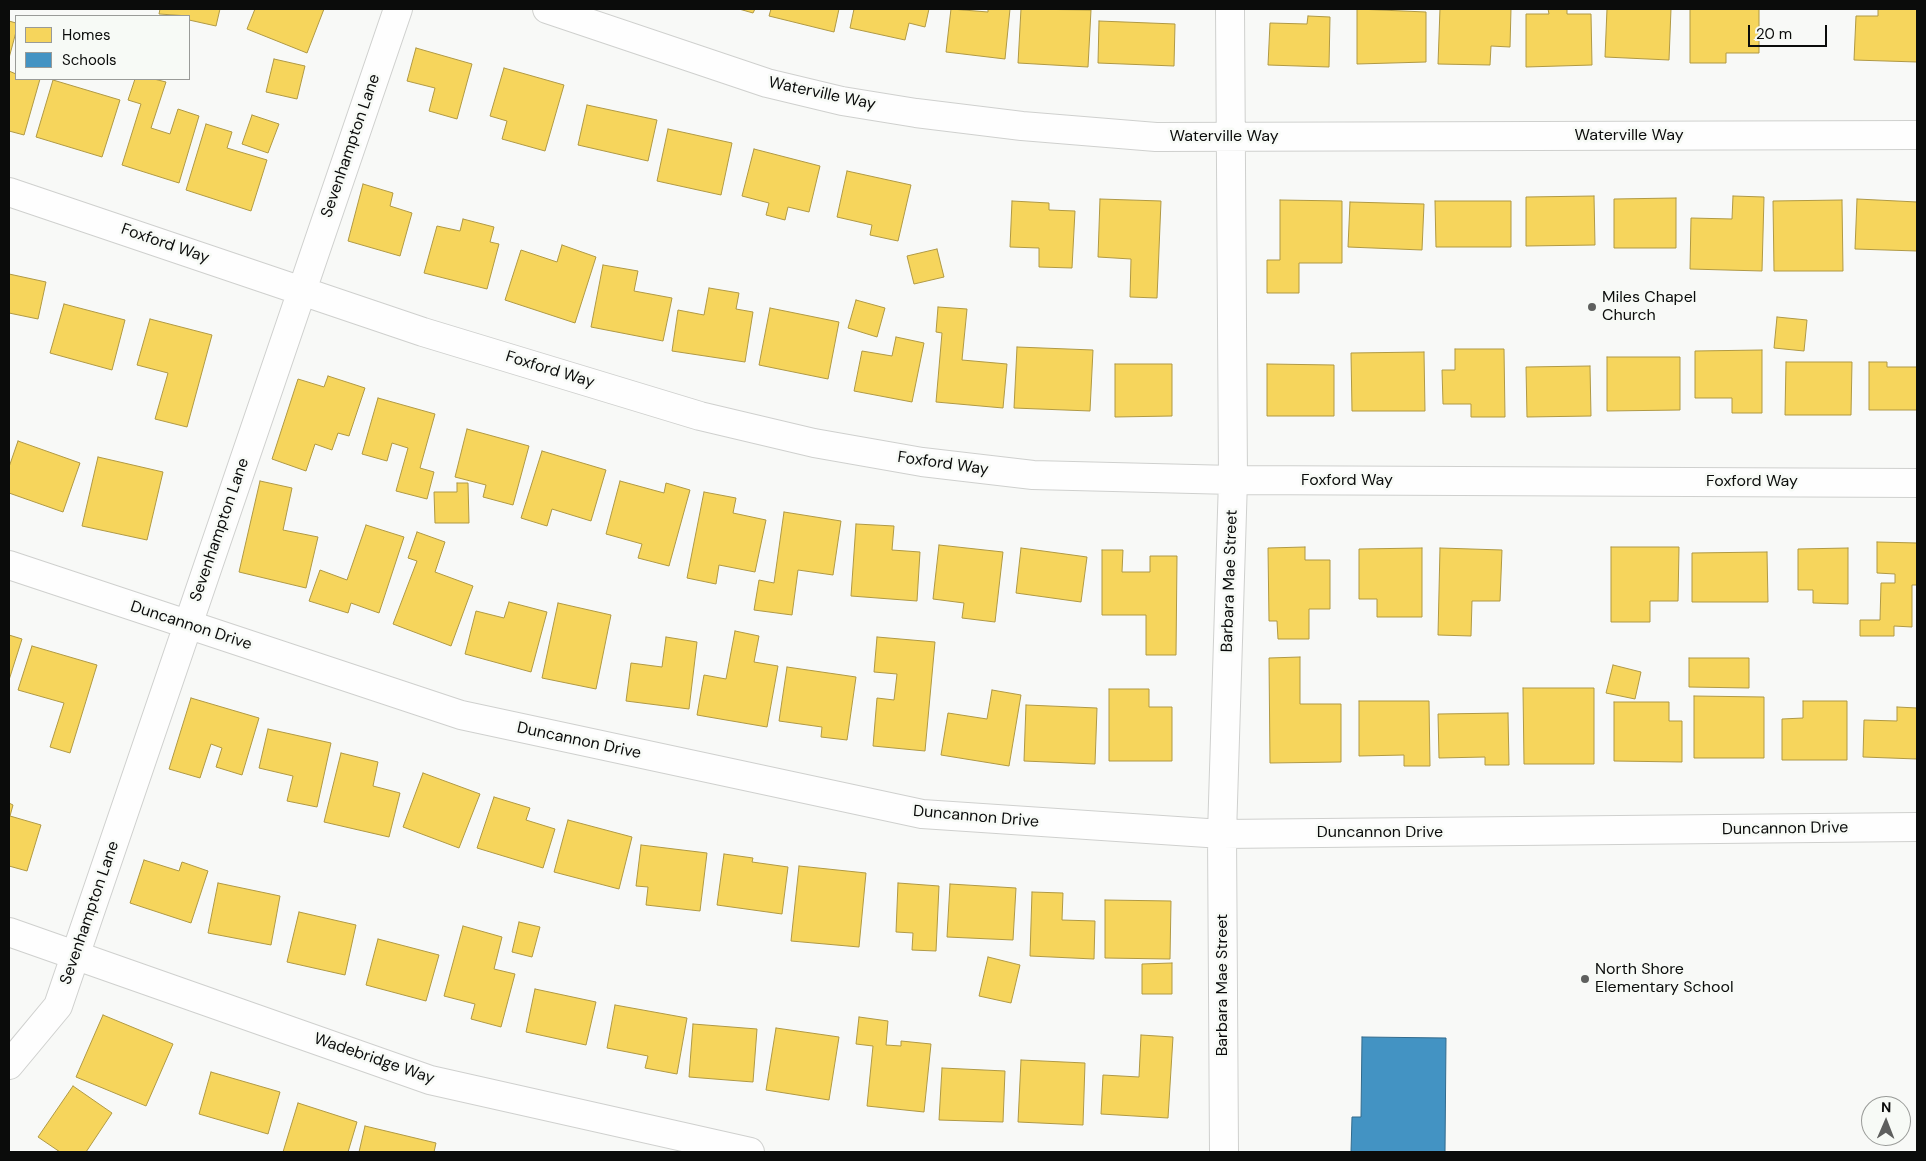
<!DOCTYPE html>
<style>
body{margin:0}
#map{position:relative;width:1926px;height:1161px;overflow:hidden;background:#f8f9f7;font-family:"DM Sans",sans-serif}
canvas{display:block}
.frame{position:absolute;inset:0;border:10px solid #0b0c0b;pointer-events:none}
.legend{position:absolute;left:15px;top:15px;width:175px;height:65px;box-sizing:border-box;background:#f7faf6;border:1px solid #999b98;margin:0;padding:6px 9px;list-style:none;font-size:15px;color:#0b0c0b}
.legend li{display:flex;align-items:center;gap:10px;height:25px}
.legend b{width:25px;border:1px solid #999b98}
.north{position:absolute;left:1861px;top:1096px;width:50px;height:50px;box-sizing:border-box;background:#f7faf6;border:1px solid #999b98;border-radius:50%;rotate:1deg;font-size:14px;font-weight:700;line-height:20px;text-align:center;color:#0b0c0b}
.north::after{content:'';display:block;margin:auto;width:18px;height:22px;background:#5e5f5e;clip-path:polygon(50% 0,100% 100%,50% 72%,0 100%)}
.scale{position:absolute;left:1748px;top:25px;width:79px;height:22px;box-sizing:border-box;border:2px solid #0b0c0b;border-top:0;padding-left:6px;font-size:15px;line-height:18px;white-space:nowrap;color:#0b0c0b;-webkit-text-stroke:4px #f7faf6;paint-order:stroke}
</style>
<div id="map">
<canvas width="1926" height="1161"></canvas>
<div class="frame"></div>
<ul class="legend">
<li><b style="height:14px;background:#f6d55c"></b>Homes</li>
<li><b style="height:14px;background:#4393c3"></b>Schools</li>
</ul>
<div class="north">N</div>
<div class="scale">20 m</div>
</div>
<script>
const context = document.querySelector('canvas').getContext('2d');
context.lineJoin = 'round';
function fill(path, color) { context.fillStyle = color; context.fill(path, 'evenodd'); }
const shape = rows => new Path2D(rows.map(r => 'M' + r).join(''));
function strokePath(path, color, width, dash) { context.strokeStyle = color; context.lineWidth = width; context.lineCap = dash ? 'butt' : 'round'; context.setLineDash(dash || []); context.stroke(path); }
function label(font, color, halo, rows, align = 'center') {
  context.font = font + ' "DM Sans",sans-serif'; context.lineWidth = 5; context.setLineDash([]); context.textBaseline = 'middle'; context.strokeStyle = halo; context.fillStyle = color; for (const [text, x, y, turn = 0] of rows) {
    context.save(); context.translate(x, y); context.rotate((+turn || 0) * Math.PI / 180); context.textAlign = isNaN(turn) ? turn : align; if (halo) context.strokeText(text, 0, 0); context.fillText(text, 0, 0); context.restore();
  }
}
const homes = shape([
 [160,9,220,9,216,26,189,20,189,16,159,14,160,9],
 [255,9,324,9,307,53,247,29,255,9],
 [739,9,755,9,753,13,739,9],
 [771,9,839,9,834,32,769,16,771,9],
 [854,9,929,9,925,27,909,23,905,40,850,28,854,9],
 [951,9,988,12,988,9,1010,9,1005,59,946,52,951,9],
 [1021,9,1091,10,1088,67,1018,63,1021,9],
 [1357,9,1426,12,1426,62,1357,64,1357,9],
 [1440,9,1511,9,1510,47,1491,46,1490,65,1438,64,1440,9],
 [1548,9,1567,9,1567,14,1591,14,1592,65,1526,67,1526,14,1549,14,1548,9],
 [1607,9,1671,9,1669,60,1605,57,1607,9],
 [1690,9,1759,9,1759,53,1726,53,1726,63,1690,63,1690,9],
 [1878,9,1917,9,1917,62,1854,60,1856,16,1878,16,1878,9],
 [1308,16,1330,17,1329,67,1268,65,1270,23,1307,24,1308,16],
 [9,21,16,23,16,32,9,58,9,21],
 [1099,21,1175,24,1174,66,1098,63,1099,21],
 [416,48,472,64,457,119,429,111,435,88,407,81,416,48],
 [274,59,305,66,297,99,266,92,274,59],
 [504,68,564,85,545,151,502,139,507,121,490,116,504,68],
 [9,71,16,74,16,79,40,79,24,135,9,131,9,71],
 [135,79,154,79,166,82,151,128,170,134,178,109,199,116,179,183,122,165,141,104,128,100,135,79],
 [53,80,120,100,102,157,36,137,53,80],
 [587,105,657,120,648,161,578,145,587,105],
 [252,115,279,124,268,153,242,144,252,115],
 [206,124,232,132,227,148,267,160,251,211,186,190,206,124],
 [668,129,732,143,721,195,657,181,668,129],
 [754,149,820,166,809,212,788,207,785,220,766,215,769,203,742,196,754,149],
 [847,171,911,185,898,241,870,235,872,225,837,217,847,171],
 [363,184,393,193,390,206,412,213,400,256,348,241,363,184],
 [1594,196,1595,245,1526,246,1526,197,1594,196],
 [1733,196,1764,197,1762,271,1690,269,1691,218,1732,219,1733,196],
 [1676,198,1676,248,1614,248,1614,199,1676,198],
 [1100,199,1161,201,1157,298,1130,297,1131,259,1098,257,1100,199],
 [1857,199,1917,202,1917,251,1855,249,1857,199],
 [1280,200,1342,201,1342,263,1299,263,1299,293,1267,293,1267,260,1280,260,1280,200],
 [1842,200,1843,271,1774,271,1773,201,1842,200],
 [1012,201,1049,203,1049,210,1075,211,1072,268,1039,267,1039,248,1010,247,1012,201],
 [1435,201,1511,201,1511,247,1436,247,1435,201],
 [1350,202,1424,204,1422,250,1348,247,1350,202],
 [463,219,494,227,490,242,499,244,487,289,424,273,437,226,460,231,463,219],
 [562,245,596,257,575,323,505,300,521,250,557,262,562,245],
 [937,249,944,277,914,284,907,256,937,249],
 [603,265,638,271,634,291,672,298,663,341,591,327,603,265],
 [9,274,46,282,38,319,9,313,9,274],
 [709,288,739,293,736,309,753,312,745,362,672,351,678,310,704,315,709,288],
 [856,300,885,308,877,337,848,328,856,300],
 [64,304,125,320,112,370,50,353,64,304],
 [938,307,967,309,962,360,1007,364,1003,408,936,402,942,333,936,332,938,307],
 [770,308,839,322,828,379,759,365,770,308],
 [1777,317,1807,320,1804,351,1774,348,1777,317],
 [150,319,212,335,187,427,155,419,168,373,137,365,150,319],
 [896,337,924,343,912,402,854,391,862,351,892,356,896,337],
 [1017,347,1093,350,1090,411,1014,408,1017,347],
 [1455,349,1504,349,1505,417,1471,417,1471,404,1443,404,1442,370,1455,370,1455,349],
 [1762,350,1762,413,1732,413,1732,398,1695,398,1695,351,1762,350],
 [1424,352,1425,411,1352,411,1351,353,1424,352],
 [1607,357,1680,357,1680,410,1607,411,1607,357],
 [1786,362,1852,362,1851,415,1785,415,1786,362],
 [1869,362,1887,362,1887,367,1917,367,1917,410,1869,410,1869,362],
 [1115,364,1172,364,1172,416,1115,417,1115,364],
 [1267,364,1334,365,1334,416,1267,416,1267,364],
 [1590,366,1591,416,1527,417,1526,367,1590,366],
 [328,376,365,388,349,436,338,433,332,450,315,444,306,471,272,459,298,379,324,387,328,376],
 [378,398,435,414,420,468,434,472,427,499,396,491,408,448,392,443,387,461,362,454,378,398],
 [467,429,529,446,513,505,483,497,486,485,455,477,467,429],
 [18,441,80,463,63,512,9,493,9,467,18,441],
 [542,451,606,470,591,521,552,509,547,526,521,518,542,451],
 [98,457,163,472,147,540,82,526,98,457],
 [260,481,292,488,283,530,318,537,306,588,239,572,260,481],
 [620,481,664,493,666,483,690,490,669,566,638,558,642,544,606,534,620,481],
 [457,483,468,483,469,523,435,523,434,492,457,492,457,483],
 [704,492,736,498,733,513,766,520,755,572,719,565,716,584,687,578,704,492],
 [784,512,841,521,833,575,798,570,792,615,754,610,759,580,774,583,784,512],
 [856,524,894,526,892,550,920,552,917,601,851,596,856,524],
 [366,525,404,537,379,613,351,603,348,613,309,601,320,570,347,580,366,525],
 [417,532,445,542,435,572,473,586,451,646,393,624,417,561,408,558,417,532],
 [1877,542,1917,543,1917,585,1912,585,1912,627,1894,626,1894,636,1860,636,1860,620,1880,620,1881,583,1895,583,1895,574,1877,573,1877,542],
 [939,545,1003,552,995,622,962,618,964,603,933,599,939,545],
 [1305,547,1305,560,1330,560,1330,609,1309,609,1309,639,1278,639,1277,621,1269,621,1268,548,1305,547],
 [1611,547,1679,547,1678,601,1650,601,1650,622,1611,622,1611,547],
 [1021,548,1087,557,1081,602,1016,593,1021,548],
 [1422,548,1422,617,1377,617,1377,599,1359,599,1359,549,1422,548],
 [1440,548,1502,550,1500,601,1472,601,1471,636,1438,635,1440,548],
 [1848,548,1848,604,1813,603,1813,590,1798,590,1798,549,1848,548],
 [1102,550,1123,550,1122,572,1150,572,1150,556,1177,556,1176,655,1146,655,1146,615,1102,615,1102,550],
 [1767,552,1768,602,1692,602,1692,553,1767,552],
 [509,602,547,612,531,672,465,654,476,611,504,618,509,602],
 [558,603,611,615,596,689,542,678,558,603],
 [735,631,759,636,754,662,778,666,767,727,697,715,704,675,726,679,735,631],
 [9,635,22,639,9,680,9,635],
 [666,637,697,642,689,709,626,701,631,663,662,667,666,637],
 [877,637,935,642,925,751,873,746,877,698,894,700,897,674,874,672,877,637],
 [32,646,97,665,70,753,50,747,64,703,18,690,32,646],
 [1300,657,1300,704,1341,704,1341,762,1270,763,1269,658,1300,657],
 [1689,658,1749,658,1749,688,1689,687,1689,658],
 [1613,665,1641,672,1635,699,1606,693,1613,665],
 [787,667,856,677,847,740,821,737,822,727,779,721,787,667],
 [1523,688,1594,688,1594,764,1524,764,1523,688],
 [1109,689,1149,689,1149,707,1172,707,1172,761,1109,761,1109,689],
 [992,690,1021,695,1009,766,941,755,948,713,987,719,992,690],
 [1694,696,1764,697,1764,758,1694,758,1694,696],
 [191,698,259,718,242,775,216,767,222,748,211,744,200,778,169,769,191,698],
 [1359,701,1429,701,1430,766,1404,766,1404,755,1359,756,1359,701],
 [1803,701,1847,701,1847,760,1782,760,1782,719,1803,718,1803,701],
 [1614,702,1669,702,1669,721,1682,721,1682,762,1614,761,1614,702],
 [1026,705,1097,708,1095,764,1024,761,1026,705],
 [1897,707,1917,708,1917,759,1863,757,1864,720,1897,721,1897,707],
 [1508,713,1509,765,1485,765,1485,757,1439,758,1438,714,1508,713],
 [268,729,331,743,317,807,287,801,293,776,259,768,268,729],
 [341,753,378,762,373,786,400,793,389,837,324,822,341,753],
 [423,773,480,794,459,848,403,827,423,773],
 [494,797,530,808,526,820,555,829,543,868,477,848,494,797],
 [9,803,13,805,10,816,41,825,27,871,9,866,9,803],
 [568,820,632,837,619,889,554,872,568,820],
 [641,845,707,853,700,911,646,905,648,887,636,886,641,845],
 [724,854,753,858,752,862,788,867,782,914,717,905,724,854],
 [144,860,179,871,182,862,208,871,191,923,130,903,144,860],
 [799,866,866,873,859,947,791,941,799,866],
 [218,883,280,896,271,945,208,933,218,883],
 [898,883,939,886,936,951,912,950,913,933,896,932,898,883],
 [950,884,1016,888,1013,940,947,937,950,884],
 [1032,892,1063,893,1062,920,1095,921,1094,959,1030,956,1032,892],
 [1105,900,1171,901,1170,959,1105,958,1105,900],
 [299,912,356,925,345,975,287,962,299,912],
 [519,922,540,927,532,957,512,952,519,922],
 [463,926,502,937,494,969,515,974,501,1027,471,1019,475,1004,444,996,463,926],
 [378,939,439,955,426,1001,366,985,378,939],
 [988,957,1020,965,1011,1003,979,996,988,957],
 [1172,963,1172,994,1142,994,1142,964,1172,963],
 [535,989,596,1002,586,1045,526,1032,535,989],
 [615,1005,687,1018,677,1074,645,1068,648,1056,607,1048,615,1005],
 [103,1015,173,1044,146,1106,76,1077,103,1015],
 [859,1017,888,1021,886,1045,901,1046,901,1041,931,1044,924,1112,867,1106,873,1046,856,1044,859,1017],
 [693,1024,757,1029,753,1082,689,1077,693,1024],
 [776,1028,839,1037,829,1100,766,1090,776,1028],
 [1141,1035,1173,1037,1168,1118,1101,1114,1103,1075,1139,1077,1141,1035],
 [1021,1060,1085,1063,1083,1125,1018,1122,1021,1060],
 [942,1068,1005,1071,1003,1122,939,1120,942,1068],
 [211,1072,280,1092,268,1134,199,1114,211,1072],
 [73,1086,112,1113,86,1152,60,1152,38,1137,73,1086],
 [298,1103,357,1122,348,1152,283,1152,298,1103],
 [365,1126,436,1143,434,1152,359,1152,365,1126]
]);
fill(homes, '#f6d55c');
strokePath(homes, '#b09944', 1);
const schools = shape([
 [1362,1037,1446,1038,1445,1152,1351,1152,1352,1117,1361,1117,1362,1037]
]);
fill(schools, '#4393c3');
strokePath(schools, '#326a8c', 1);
const street = shape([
 [547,9,767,83,842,101,916,113,1022,126,1156,137,1917,135],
 [9,192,423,332,700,416,814,443,922,462,1033,475,1233,480,1917,483],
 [9,565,461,715,922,814,1222,834,1917,827],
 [9,932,430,1080,750,1152],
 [9,1065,58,1006,398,9],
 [1224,1152,1222,834,1233,480,1230,9]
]);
strokePath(street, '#cfd0ce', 30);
strokePath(street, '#fefefe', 28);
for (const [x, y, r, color] of [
 [1592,307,5,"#5e5f5e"],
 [1585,979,5,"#5e5f5e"]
]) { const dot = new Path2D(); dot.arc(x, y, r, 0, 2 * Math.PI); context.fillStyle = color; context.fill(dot); strokePath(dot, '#f7faf6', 2); }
label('16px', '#0b0c0b', '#f7faf6', [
 ["Waterville Way",822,94,12],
 ["Waterville Way",1629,136],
 ["Waterville Way",1224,137],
 ["Sevenhampton Lane",351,146,-71],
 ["Foxford Way",165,244,19],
 ["Foxford Way",550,370,17],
 ["Foxford Way",943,464,8],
 ["Foxford Way",1347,481],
 ["Foxford Way",1752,482],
 ["Sevenhampton Lane",220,530,-71],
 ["Barbara Mae Street",1230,581,-88],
 ["Duncannon Drive",191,626,18],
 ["Duncannon Drive",579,741,12],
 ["Duncannon Drive",976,817,5],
 ["Duncannon Drive",1785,829,-1],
 ["Duncannon Drive",1380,833],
 ["Sevenhampton Lane",90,913,-71],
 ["Barbara Mae Street",1223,985,-90],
 ["Wadebridge Way",374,1059,19]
]);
label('16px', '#0b0c0b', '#f7faf6', [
 ["Miles Chapel",1602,298],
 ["Church",1602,316],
 ["North Shore",1595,970],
 ["Elementary School",1595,988]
], 'left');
</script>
